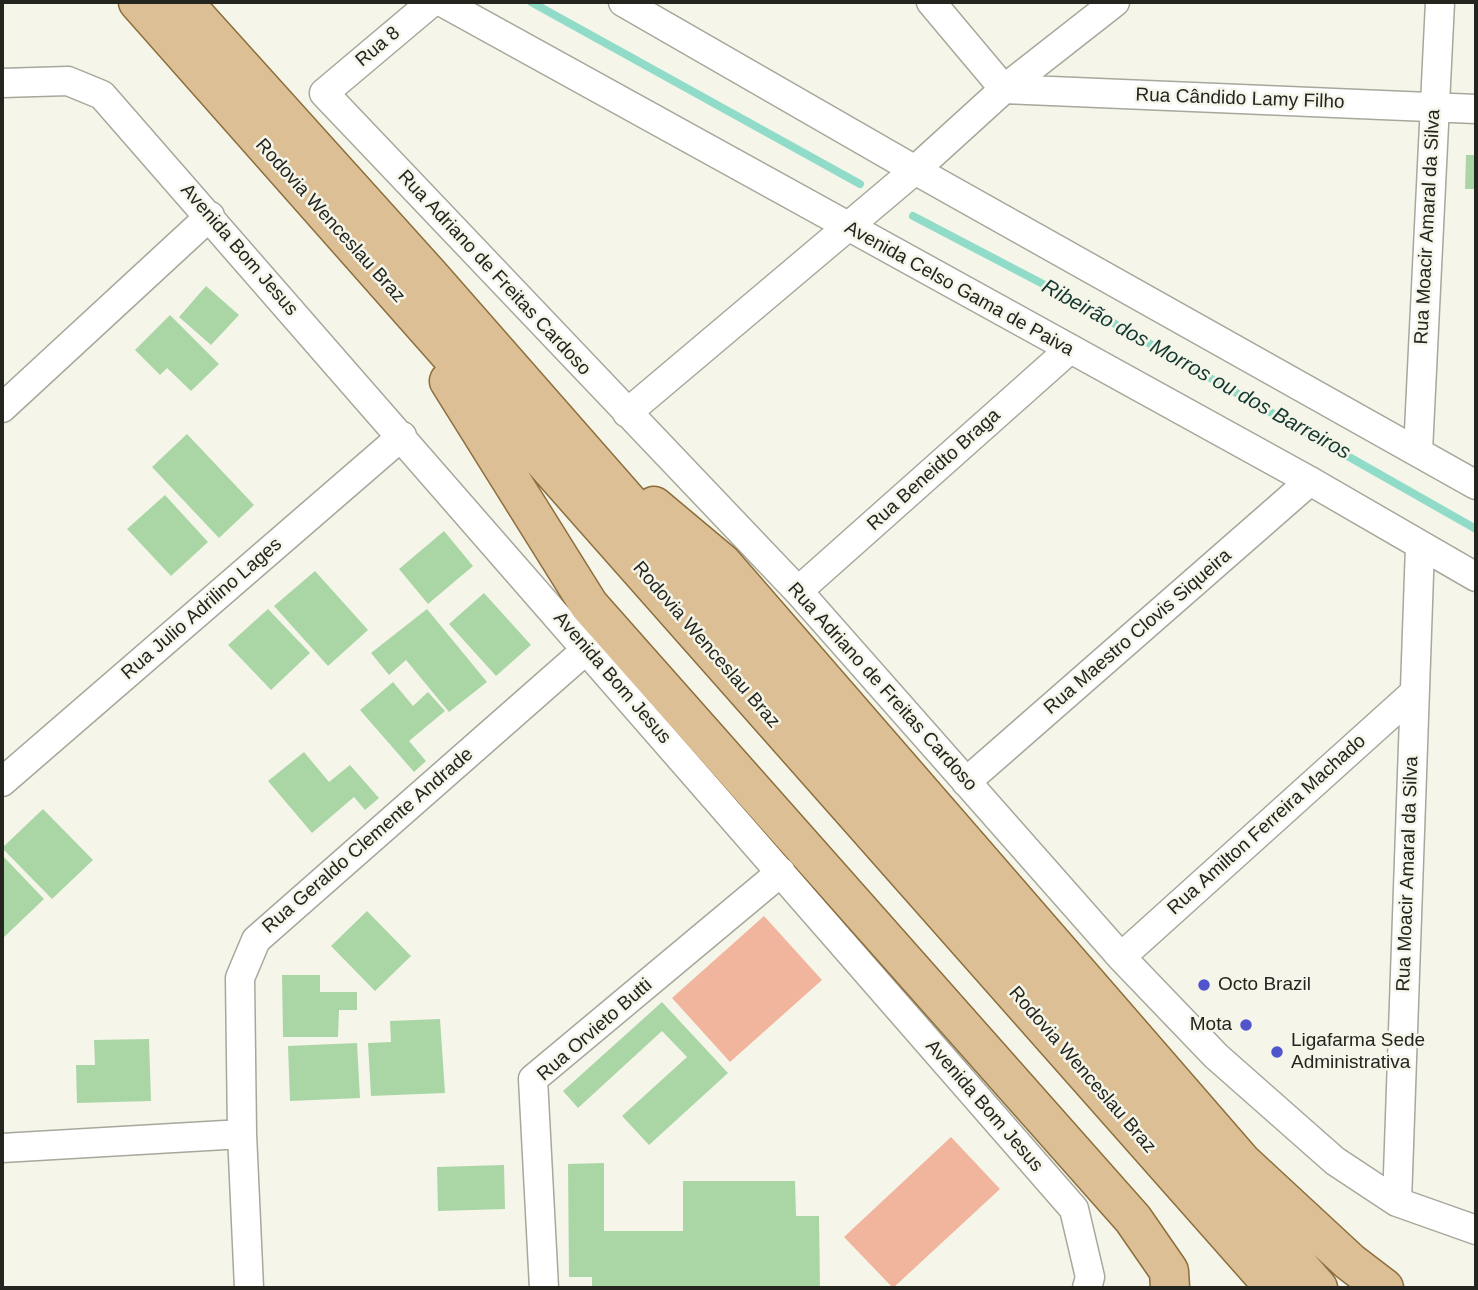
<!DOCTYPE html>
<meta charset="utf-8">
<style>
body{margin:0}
#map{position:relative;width:1478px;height:1290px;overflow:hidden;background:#f5f6e9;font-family:Arial,sans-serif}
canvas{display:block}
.frame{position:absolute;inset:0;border:4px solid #252520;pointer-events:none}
</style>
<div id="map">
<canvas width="1478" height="1290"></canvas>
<div class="frame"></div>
</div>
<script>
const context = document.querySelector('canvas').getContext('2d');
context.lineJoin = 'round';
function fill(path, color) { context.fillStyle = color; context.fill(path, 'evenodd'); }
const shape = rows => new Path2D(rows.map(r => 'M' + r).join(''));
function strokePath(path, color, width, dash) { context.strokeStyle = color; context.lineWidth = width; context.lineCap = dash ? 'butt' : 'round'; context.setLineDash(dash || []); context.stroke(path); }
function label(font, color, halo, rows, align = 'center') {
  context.font = font + ' Arial,sans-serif'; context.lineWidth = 5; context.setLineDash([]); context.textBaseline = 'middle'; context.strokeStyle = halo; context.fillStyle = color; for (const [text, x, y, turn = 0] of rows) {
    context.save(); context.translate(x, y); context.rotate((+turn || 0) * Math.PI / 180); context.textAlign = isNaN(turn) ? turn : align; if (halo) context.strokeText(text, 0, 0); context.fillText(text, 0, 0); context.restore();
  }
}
fill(shape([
 [764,916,822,980,730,1062,672,998],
 [951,1137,1000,1189,893,1288,844,1237]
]), '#f1b59e');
strokePath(shape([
 [531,2,860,184],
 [913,216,1064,295,1476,529]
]), '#90dcc9', 8);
fill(shape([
 [1466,155,1476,155,1476,189,1465,189],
 [206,286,239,315,211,345,179,317],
 [170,315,219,364,191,391,167,368,160,375,135,350],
 [187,434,254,505,219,538,152,467],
 [165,495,208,542,171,576,127,529],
 [444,531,473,566,428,604,399,569],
 [315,571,368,630,328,666,274,606],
 [484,593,531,645,496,676,449,624],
 [268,609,310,653,271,690,228,645],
 [427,609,487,682,449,712,406,660,389,675,371,653],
 [393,682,413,706,428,692,445,711,409,741,426,761,414,772,360,710],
 [304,752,329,782,350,765,379,798,365,810,354,797,312,833,268,781],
 [43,809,93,860,52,899,2,848],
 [2,855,44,899,3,938,2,937],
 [367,911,411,956,375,991,331,946],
 [282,975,320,975,320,992,357,992,357,1010,339,1010,338,1037,283,1037],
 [662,1002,728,1073,649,1145,622,1116,687,1057,662,1031,578,1108,563,1091],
 [440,1019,445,1093,371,1096,368,1043,391,1042,390,1021],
 [149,1039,151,1101,77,1103,76,1065,95,1065,94,1040],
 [357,1043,360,1098,290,1101,288,1046],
 [604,1163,604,1231,683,1231,683,1181,795,1181,796,1216,819,1216,820,1288,592,1288,592,1277,569,1277,568,1164],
 [504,1165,505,1209,438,1211,437,1167]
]), '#aad6a6');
const minor = shape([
 [432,2,324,93,798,591,1121,957,1216,1056,1335,1161,1397,1202,1476,1230],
 [442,2,1310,481,1476,577],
 [623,2,915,170,1476,485],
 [931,2,1004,89,1476,109],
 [2,83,68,81,102,95,1074,1209,1090,1277,1087,1288],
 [2,408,210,216],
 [627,413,915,170,1004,89,1115,2],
 [1418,451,1440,2],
 [798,591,1070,349],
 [2,782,402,436],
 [966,782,1310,481],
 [1121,957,1414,693],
 [2,1148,242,1134],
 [1397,1202,1420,546],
 [249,1288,242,1134,240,978,256,940,587,649],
 [544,1288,533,1079,781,872]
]);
const primary = shape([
 [138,2,1275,1288],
 [183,2,430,276,1318,1288],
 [449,381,589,605,1133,1219,1169,1271,1170,1288],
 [654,506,722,563,1242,1162,1350,1262,1384,1288]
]);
strokePath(minor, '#a7a79c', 31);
strokePath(primary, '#8d6e3d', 41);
strokePath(minor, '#fff', 28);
strokePath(primary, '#dcbf94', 38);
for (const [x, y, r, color] of [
 [1204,985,7,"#5155cb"],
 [1246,1025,7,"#5155cb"],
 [1277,1052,7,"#5155cb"]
]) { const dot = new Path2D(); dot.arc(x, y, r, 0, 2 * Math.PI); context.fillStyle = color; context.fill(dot); strokePath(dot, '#f5f6e9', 2.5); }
label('19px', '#252520', '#f5f6e9', [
 ["Rua 8",378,47,-40],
 ["Rua Cândido Lamy Filho",1240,99,2],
 ["Rodovia Wenceslau Braz",330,221,48],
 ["Rua Moacir Amaral da Silva",1428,227,-87],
 ["Avenida Bom Jesus",239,250,49],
 ["Rua Adriano de Freitas Cardoso",494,273,47],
 ["Avenida Celso Gama de Paiva",959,289,29],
 ["Rua Beneidto Braga",934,470,-42],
 ["Rua Julio Adrilino Lages",202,609,-41],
 ["Rua Maestro Clovis Siqueira",1138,632,-41],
 ["Rodovia Wenceslau Braz",706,645,49],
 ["Avenida Bom Jesus",612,678,49],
 ["Rua Adriano de Freitas Cardoso",882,687,48],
 ["Rua Amilton Ferreira Machado",1267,825,-42],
 ["Rua Geraldo Clemente Andrade",368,841,-41],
 ["Rua Moacir Amaral da Silva",1408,874,-88],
 ["Rua Orvieto Butti",595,1030,-41],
 ["Rodovia Wenceslau Braz",1082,1070,49],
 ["Avenida Bom Jesus",984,1106,49]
]);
label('19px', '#252520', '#f5f6e9', [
 ["Octo Brazil",1218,985],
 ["Mota",1232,1025,"right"],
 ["Ligafarma Sede",1291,1041],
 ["Administrativa",1291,1063]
], 'left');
label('italic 21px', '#143830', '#f5f6e9', [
 ["Ribeirão dos Morros ou dos Barreiros",1196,370,29]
]);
</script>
